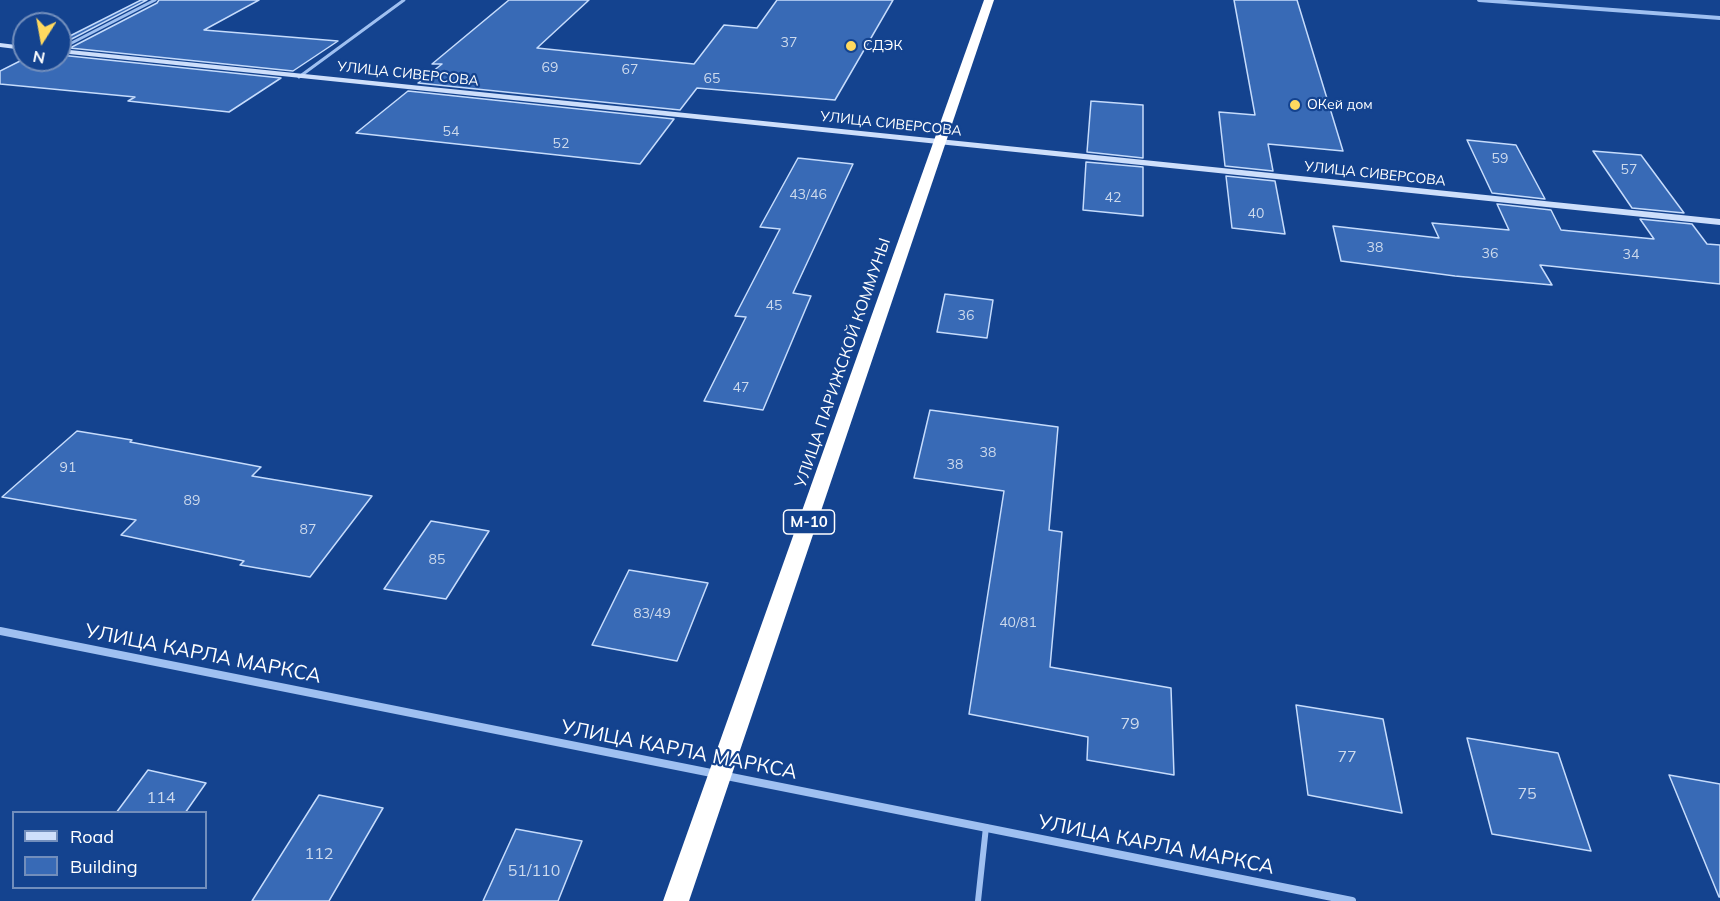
<!DOCTYPE html>
<meta charset="utf-8">
<style>
body{margin:0}
#map{position:relative;width:1720px;height:901px;overflow:hidden;background:#14438f;font-family:Mulish,sans-serif}
canvas{display:block}
.legend{position:absolute;left:12px;top:811px;width:195px;height:78px;box-sizing:border-box;background:#14438f;border:2px solid #728ebc;margin:0;padding:8px 10px;list-style:none;font-size:18px;color:#fff}
.legend li{display:flex;align-items:center;gap:12px;height:30px}
.legend b{width:30px;border:2px solid #728ebc}
.north{position:absolute;left:12px;top:12px;width:60px;height:60px;box-sizing:border-box;background:#14438f;border:2px solid #728ebc;border-radius:50%;rotate:191deg;font-size:16px;font-weight:700;line-height:24px;text-align:center;color:#fff}
.north::after{content:'';display:block;margin:auto;width:21px;height:27px;background:#ffd95f;clip-path:polygon(50% 0,100% 100%,50% 72%,0 100%)}
</style>
<div id="map">
<canvas width="1720" height="901"></canvas>
<ul class="legend">
<li><b style="height:8px;background:#cedffb"></b>Road</li>
<li><b style="height:16px;background:#386ab6"></b>Building</li>
</ul>
<div class="north">N</div>
</div>
<script>
const context = document.querySelector('canvas').getContext('2d');
context.lineJoin = 'round';
function fill(path, color) { context.fillStyle = color; context.fill(path, 'evenodd'); }
const shape = rows => new Path2D(rows.map(r => 'M' + r).join(''));
function strokePath(path, color, width, dash) { context.strokeStyle = color; context.lineWidth = width; context.lineCap = dash ? 'butt' : 'round'; context.setLineDash(dash || []); context.stroke(path); }
function label(font, color, halo, rows, align = 'center') {
  context.font = font + ' Mulish,sans-serif'; context.lineWidth = 4.5; context.setLineDash([]); context.textBaseline = 'middle'; context.strokeStyle = halo; context.fillStyle = color; for (const [text, x, y, turn = 0] of rows) {
    context.save(); context.translate(x, y); context.rotate((+turn || 0) * Math.PI / 180); context.textAlign = isNaN(turn) ? turn : align; if (halo) context.strokeText(text, 0, 0); context.fillText(text, 0, 0); context.restore();
  }
}
const building = shape([
 [141,0,147,0,60,45,60,41,141,0],
 [159,0,259,0,204,30,338,41,293,71,70,48,157,3,159,0],
 [509,0,589,0,537,48,694,64,724,25,757,28,777,0,893,0,835,100,697,88,680,110,418,83,442,64,432,64,509,0],
 [1234,0,1297,0,1343,151,1268,144,1273,171,1225,166,1219,112,1255,115,1234,0],
 [60,55,281,78,229,112,128,101,135,97,0,84,0,71,24,59,60,60,60,55],
 [408,91,674,119,640,164,356,133,408,91],
 [1091,101,1143,105,1143,158,1087,152,1091,101],
 [1467,140,1516,145,1545,199,1492,193,1467,140],
 [1593,151,1641,155,1684,213,1632,208,1593,151],
 [798,158,853,164,793,293,811,296,763,410,704,401,746,317,735,316,780,229,760,227,798,158],
 [1086,162,1143,167,1143,216,1083,210,1086,162],
 [1226,176,1275,181,1285,234,1232,228,1226,176],
 [1497,204,1551,210,1561,230,1654,239,1640,219,1692,224,1707,244,1720,245,1720,284,1540,265,1552,285,1455,276,1341,261,1333,226,1439,238,1432,223,1509,230,1497,204],
 [945,294,993,300,987,338,937,332,945,294],
 [930,410,1058,427,1049,530,1062,532,1050,667,1171,688,1174,775,1087,760,1088,737,969,714,1004,491,914,478,930,410],
 [77,431,132,440,130,442,261,467,252,476,372,496,310,577,240,565,244,561,121,535,136,520,2,497,77,431],
 [431,521,489,531,446,599,384,589,431,521],
 [629,570,708,583,677,661,592,645,629,570],
 [1296,705,1383,719,1402,813,1308,795,1296,705],
 [1467,738,1558,753,1591,851,1492,834,1467,738],
 [148,770,206,783,185,813,116,813,148,770],
 [1669,775,1720,784,1720,897,1719,897,1669,775],
 [319,795,383,808,329,901,252,901,319,795],
 [516,829,582,841,558,901,483,901,516,829]
]);
fill(building, '#386ab6');
strokePath(building, '#c6dcfc', 1.5);
strokePath(shape([
 [60,49,155,0],
 [299,77,404,0]
]), '#9fc0f1', 3);
strokePath(shape([
 [978,901,986,827]
]), '#9fc0f1', 6);
strokePath(shape([
 [1479,0,1720,18]
]), '#9fc0f1', 4);
strokePath(shape([
 [0,631,1352,901]
]), '#9fc0f1', 8);
fill(shape([
 [0,43,24,46,24,50,0,47,0,43],
 [60,49,1720,219,1720,225,60,53,60,49]
]), '#cedffb');
fill(shape([
 [984,0,994,0,689,901,663,901,984,0]
]), '#fff');
for (const [x, y, r, color] of [
 [851,46,6,"#ffd95f"],
 [1295,105,6,"#ffd95f"]
]) { const dot = new Path2D(); dot.arc(x, y, r, 0, 2 * Math.PI); context.fillStyle = color; context.fill(dot); strokePath(dot, '#14438f', 2); }
label('14px', '#cddaed', null, [
 ["37",789,43],
 ["69",550,68],
 ["67",630,70],
 ["65",712,79],
 ["54",451,132],
 ["52",561,144],
 ["59",1500,159],
 ["57",1629,170],
 ["43/46",808,195],
 ["42",1113,198],
 ["40",1256,214],
 ["38",1375,248],
 ["36",1490,254],
 ["34",1631,255],
 ["45",774,306],
 ["36",966,316],
 ["47",741,388],
 ["38",988,453],
 ["38",955,465],
 ["91",68,468],
 ["89",192,501],
 ["87",308,530],
 ["85",437,560],
 ["83/49",652,614],
 ["40/81",1018,623]
]);
label('14px', '#fff', '#14438f', [
 ["СДЭК",863,46],
 ["ОКей дом",1307,105]
], 'left');
label('14px', '#fff', '#14438f', [
 ["УЛИЦА СИВЕРСОВА",408,74,6],
 ["УЛИЦА СИВЕРСОВА",891,124,6],
 ["УЛИЦА СИВЕРСОВА",1375,174,6]
]);
for (const [x, y, w] of [
 [809,522,51]
]) { const box = new Path2D(); box.roundRect(x - w / 2, y - 12, w, 24, 4.5); context.fillStyle = '#14438f'; context.fill(box); strokePath(box, '#fff', 1.5); }
label('bold 15px', '#fff', null, [
 ["М-10",809,522]
]);
label('16px', '#fff', '#14438f', [
 ["УЛИЦА ПАРИЖСКОЙ КОММУНЫ",843,363,-71]
]);
label('16px', '#cddaed', null, [
 ["79",1130,724],
 ["77",1347,757],
 ["75",1527,794],
 ["114",161,798],
 ["112",319,854],
 ["51/110",534,871]
]);
label('20px', '#fff', '#14438f', [
 ["УЛИЦА КАРЛА МАРКСА",203,654,11],
 ["УЛИЦА КАРЛА МАРКСА",679,750,11],
 ["УЛИЦА КАРЛА МАРКСА",1156,845,11]
]);
</script>
